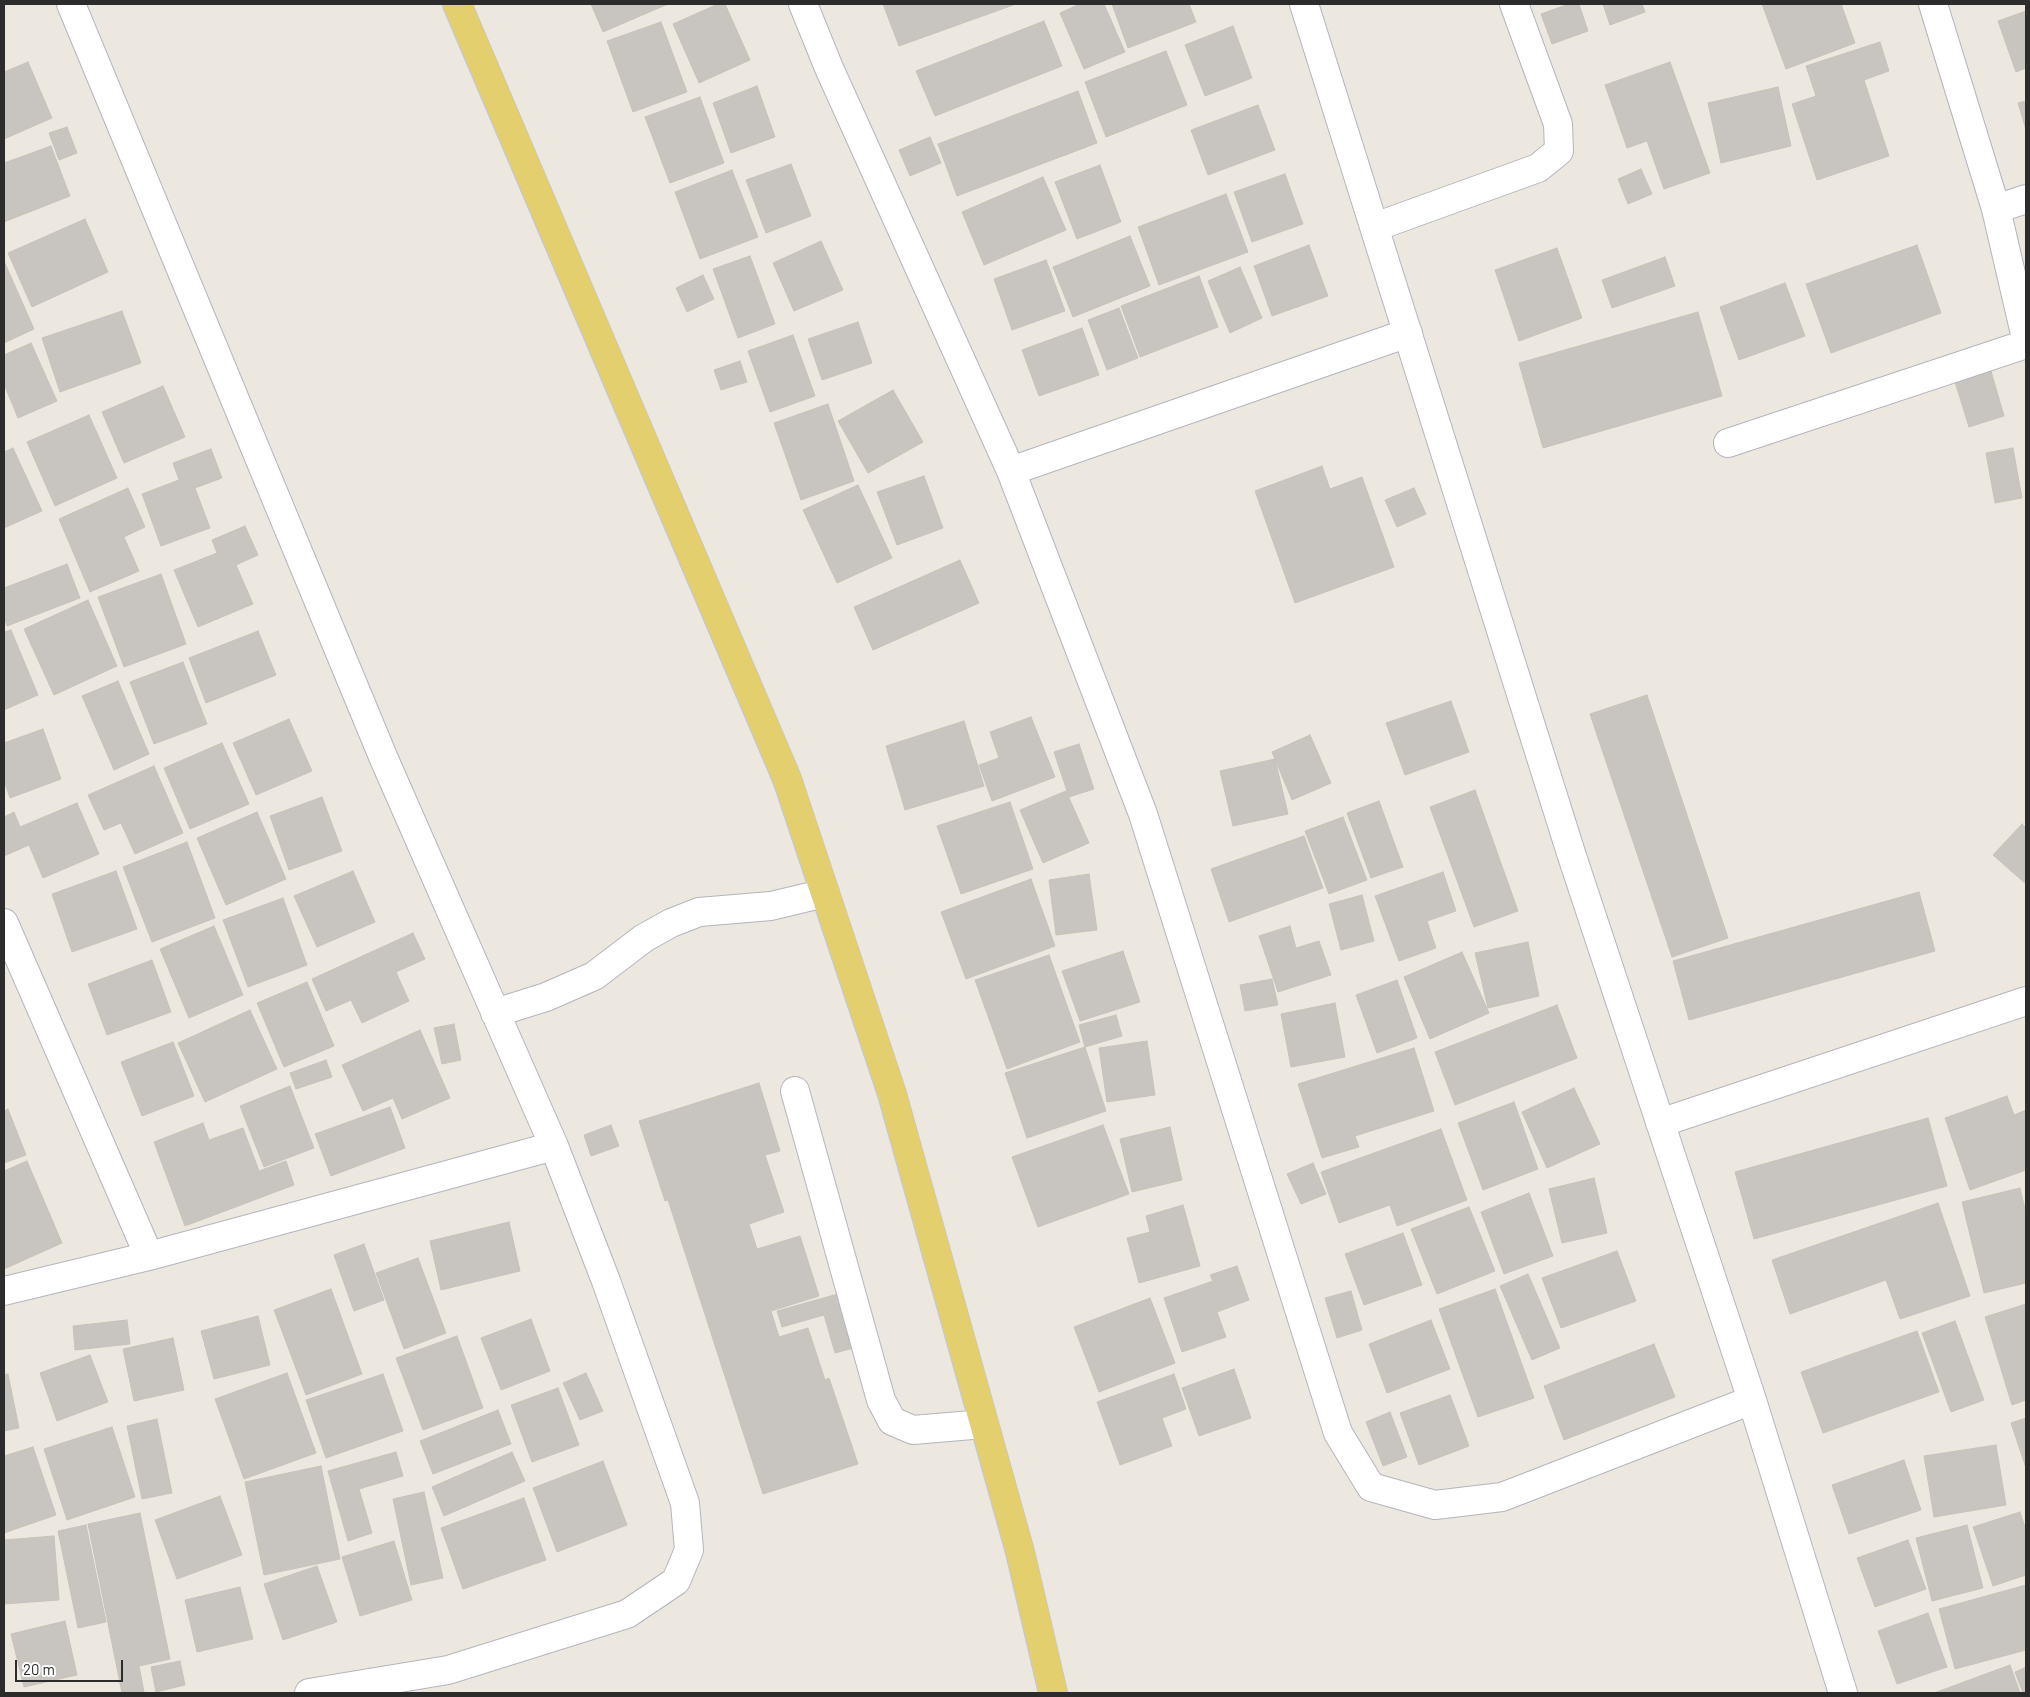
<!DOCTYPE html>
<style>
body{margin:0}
#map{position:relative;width:2030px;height:1697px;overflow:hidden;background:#ece8e0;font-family:Barlow,sans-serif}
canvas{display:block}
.frame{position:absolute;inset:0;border:5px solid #2c2c2c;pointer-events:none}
.scale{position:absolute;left:15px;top:1660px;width:108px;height:22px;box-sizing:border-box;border:2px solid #2c2c2c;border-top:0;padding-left:6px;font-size:15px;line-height:18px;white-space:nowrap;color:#2c2c2c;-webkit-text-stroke:4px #fff;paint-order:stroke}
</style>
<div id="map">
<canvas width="2030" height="1697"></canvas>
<div class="frame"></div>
<div class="scale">20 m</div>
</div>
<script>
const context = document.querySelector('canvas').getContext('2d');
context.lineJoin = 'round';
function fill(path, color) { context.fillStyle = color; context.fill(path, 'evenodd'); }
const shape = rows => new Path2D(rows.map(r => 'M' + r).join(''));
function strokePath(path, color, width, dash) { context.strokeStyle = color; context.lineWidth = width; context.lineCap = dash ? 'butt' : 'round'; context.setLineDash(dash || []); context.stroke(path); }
const building = shape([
 [591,4,668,4,603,32,591,4],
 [718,4,725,4,750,60,699,83,673,24,718,4],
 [883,4,1016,4,899,46,883,4],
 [1080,4,1104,4,1125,52,1084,69,1060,13,1080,4],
 [1112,4,1189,4,1196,22,1128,48,1112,4],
 [1569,4,1579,4,1588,31,1552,44,1541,14,1569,4],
 [1603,4,1642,4,1645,12,1610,25,1603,4],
 [1762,4,1841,4,1855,43,1786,69,1762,4],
 [2026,11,2026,68,2016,72,1998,21,2026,11],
 [1044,21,1062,66,935,116,916,71,1044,21],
 [661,22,687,92,633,112,607,41,661,22],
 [1233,26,1252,78,1205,96,1185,45,1233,26],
 [1880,42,1889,71,1864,80,1889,156,1817,180,1792,104,1816,96,1806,66,1880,42],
 [1166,51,1187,105,1106,137,1085,82,1166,51],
 [28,62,52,118,4,139,4,72,28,62],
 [1670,62,1710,173,1664,189,1647,141,1627,148,1605,85,1670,62],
 [757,86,775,137,731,153,713,103,757,86],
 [1778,87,1791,146,1721,163,1708,103,1778,87],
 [1078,91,1097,143,957,196,938,144,1078,91],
 [700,97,724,163,670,183,645,117,700,97],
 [2026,101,2026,130,2018,103,2026,101],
 [1258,105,1275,150,1208,175,1191,130,1258,105],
 [67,127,77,153,59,160,49,133,67,127],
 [930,137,941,163,910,176,899,150,930,137],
 [51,146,70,196,4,222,4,163,51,146],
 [791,164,811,216,766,233,746,180,791,164],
 [1100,165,1121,222,1077,239,1055,182,1100,165],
 [1641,169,1652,194,1628,204,1618,179,1641,169],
 [732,170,758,237,700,259,675,192,732,170],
 [1285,174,1303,224,1252,242,1234,192,1285,174],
 [1043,177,1066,230,984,265,962,212,1043,177],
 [1226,194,1248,252,1159,285,1138,227,1226,194],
 [85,219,108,272,32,307,8,253,85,219],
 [1130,236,1150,286,1073,317,1053,267,1130,236],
 [821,241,843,290,794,311,773,263,821,241],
 [1309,245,1328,296,1272,316,1254,266,1309,245],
 [1917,245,1941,313,1831,353,1806,284,1917,245],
 [1557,248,1582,318,1519,341,1495,270,1557,248],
 [750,256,775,324,738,338,713,269,750,256],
 [1665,257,1675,286,1612,308,1602,280,1665,257],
 [1046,260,1065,311,1012,330,994,279,1046,260],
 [4,261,34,329,4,343,4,261],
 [1240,267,1262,318,1230,333,1208,281,1240,267],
 [703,275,714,299,687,312,676,288,703,275],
 [1199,276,1218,327,1140,357,1121,306,1199,276],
 [1785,283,1805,336,1739,360,1720,307,1785,283],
 [1119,308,1138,358,1107,370,1088,320,1119,308],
 [122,311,141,363,60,392,42,338,122,311],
 [1698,312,1722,396,1543,448,1519,363,1698,312],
 [858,322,872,363,822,380,808,339,858,322],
 [1082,328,1099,375,1039,396,1022,350,1082,328],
 [793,335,815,396,770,412,748,351,793,335],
 [31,343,57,401,18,418,4,384,4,355,31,343],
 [740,361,747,382,721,390,714,370,740,361],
 [1991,371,2004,416,1969,427,1955,382,1991,371],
 [163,386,185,437,124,463,102,412,163,386],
 [893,390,923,442,868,473,838,421,893,390],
 [828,404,854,481,801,500,774,423,828,404],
 [89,415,117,478,55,506,27,442,89,415],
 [13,448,42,511,4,528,4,452,13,448],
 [2013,448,2022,498,1995,503,1986,453,2013,448],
 [211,449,222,478,195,488,210,528,161,546,142,494,179,480,173,463,211,449],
 [1322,466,1330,489,1362,477,1394,567,1295,603,1255,491,1322,466],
 [924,476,943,528,897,545,877,492,924,476],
 [858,485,892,558,837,583,803,510,858,485],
 [128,488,145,527,124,537,139,571,90,592,59,519,128,488],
 [1414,488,1426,514,1397,527,1385,500,1414,488],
 [245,526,258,555,236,565,253,604,198,627,174,570,217,553,212,540,245,526],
 [960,560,979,603,873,650,854,607,960,560],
 [67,564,80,598,7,626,4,617,4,588,67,564],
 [161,574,186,644,124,667,98,597,161,574],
 [88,600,117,666,54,695,24,629,88,600],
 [11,630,38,695,4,710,4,632,11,630],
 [258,631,276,675,206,703,189,658,258,631],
 [183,662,207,724,154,744,130,682,183,662],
 [118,681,149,754,114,770,82,696,118,681],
 [1647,695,1728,938,1672,957,1590,714,1647,695],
 [1451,701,1469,752,1405,775,1386,723,1451,701],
 [1031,717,1055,777,992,801,979,765,999,758,990,732,1031,717],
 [289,719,312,771,256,795,233,743,289,719],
 [964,721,984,786,905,810,886,746,964,721],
 [43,729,61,779,10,798,4,781,4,743,43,729],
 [1310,735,1331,783,1292,800,1272,752,1310,735],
 [222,743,249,804,190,829,164,768,222,743],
 [1079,744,1094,789,1069,797,1054,752,1079,744],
 [1275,759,1288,814,1233,826,1220,771,1275,759],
 [154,766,183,833,135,854,121,823,104,830,88,795,154,766],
 [1475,790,1518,911,1474,927,1430,807,1475,790],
 [1066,791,1089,843,1043,863,1020,810,1066,791],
 [322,797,342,851,289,870,270,816,322,797],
 [1379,801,1403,867,1371,878,1347,813,1379,801],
 [1010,802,1033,869,961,894,937,826,1010,802],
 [77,803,99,854,43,878,29,845,4,856,4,817,14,812,20,827,77,803],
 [257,812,286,879,226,905,197,838,257,812],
 [1343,817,1367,880,1329,894,1305,831,1343,817],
 [2022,824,2026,828,2026,884,1993,855,2022,824],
 [1304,836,1323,888,1229,922,1211,869,1304,836],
 [187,842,215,918,152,942,123,867,187,842],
 [116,871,137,929,72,952,52,894,116,871],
 [353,871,375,922,317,947,294,896,353,871],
 [1443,872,1456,911,1427,921,1436,948,1399,961,1375,896,1443,872],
 [1089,874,1097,930,1056,935,1049,880,1089,874],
 [1031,879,1055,946,966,979,941,912,1031,879],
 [1919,892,1935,951,1689,1020,1673,961,1919,892],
 [1362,895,1374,941,1341,950,1329,904,1362,895],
 [283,898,307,965,248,987,223,920,283,898],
 [214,926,243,995,189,1018,160,949,214,926],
 [1290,926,1296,948,1319,941,1331,975,1278,992,1259,936,1290,926],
 [413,933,425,959,396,972,409,1001,362,1023,351,1000,326,1011,312,979,413,933],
 [1528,942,1539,996,1488,1008,1475,953,1528,942],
 [1123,951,1140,1002,1080,1021,1062,971,1123,951],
 [1462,952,1489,1013,1430,1039,1404,977,1462,952],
 [1049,955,1080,1042,1007,1069,975,980,1049,955],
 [152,960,171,1012,107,1035,88,984,152,960],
 [1272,979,1278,1005,1245,1011,1240,985,1272,979],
 [1397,980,1417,1038,1377,1053,1356,995,1397,980],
 [307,982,334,1046,284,1067,257,1003,307,982],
 [1335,1003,1345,1057,1291,1067,1281,1014,1335,1003],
 [1557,1005,1577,1058,1455,1105,1435,1052,1557,1005],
 [250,1010,277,1069,205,1102,178,1043,250,1010],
 [1116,1015,1122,1036,1085,1047,1079,1025,1116,1015],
 [454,1024,461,1060,442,1064,434,1028,454,1024],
 [420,1030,450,1098,402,1119,393,1098,363,1111,342,1065,420,1030],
 [1147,1041,1155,1095,1107,1102,1099,1048,1147,1041],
 [173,1042,194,1096,142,1116,121,1062,173,1042],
 [1085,1047,1106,1111,1027,1138,1005,1073,1085,1047],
 [1414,1048,1434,1111,1355,1136,1359,1147,1322,1158,1298,1084,1414,1048],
 [326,1060,332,1077,296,1089,290,1073,326,1060],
 [759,1083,780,1151,765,1155,784,1212,749,1224,757,1249,800,1236,819,1296,771,1311,779,1337,808,1328,825,1380,829,1378,858,1464,763,1494,668,1200,665,1201,639,1121,759,1083],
 [290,1086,314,1148,264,1167,240,1106,290,1086],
 [1574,1088,1600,1144,1547,1168,1522,1112,1574,1088],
 [2007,1096,2014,1115,2026,1110,2026,1170,1970,1190,1945,1118,2007,1096],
 [1514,1102,1538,1169,1483,1190,1458,1123,1514,1102],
 [390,1107,405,1148,331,1176,315,1134,390,1107],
 [8,1109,26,1155,4,1163,4,1111,8,1109],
 [1928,1118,1947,1186,1754,1239,1735,1172,1928,1118],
 [203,1123,209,1140,243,1128,259,1171,286,1161,294,1185,185,1226,154,1142,203,1123],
 [611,1125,619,1146,591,1156,584,1135,611,1125],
 [1103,1125,1129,1194,1038,1227,1012,1157,1103,1125],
 [1170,1127,1182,1180,1132,1192,1120,1139,1170,1127],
 [1441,1129,1467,1200,1397,1226,1390,1205,1339,1223,1321,1172,1441,1129],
 [27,1161,62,1243,4,1269,4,1171,27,1161],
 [1313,1163,1326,1194,1301,1204,1287,1174,1313,1163],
 [1594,1178,1607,1233,1562,1243,1549,1189,1594,1178],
 [2020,1188,2026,1213,2026,1283,1984,1293,1962,1202,2020,1188],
 [1529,1193,1553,1256,1504,1274,1481,1212,1529,1193],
 [1938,1203,1970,1296,1900,1319,1886,1280,1790,1314,1772,1260,1938,1203],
 [1183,1205,1200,1266,1139,1283,1127,1238,1150,1232,1146,1216,1183,1205],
 [1469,1207,1495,1271,1437,1294,1411,1229,1469,1207],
 [509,1222,520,1271,441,1290,430,1241,509,1222],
 [1403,1233,1422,1285,1364,1305,1345,1254,1403,1233],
 [364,1244,384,1300,354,1311,334,1255,364,1244],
 [1617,1251,1636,1301,1561,1328,1542,1278,1617,1251],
 [418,1258,446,1333,404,1349,376,1273,418,1258],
 [1237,1266,1249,1300,1217,1312,1226,1337,1182,1352,1164,1298,1213,1281,1210,1275,1237,1266],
 [1528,1274,1560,1348,1532,1360,1500,1286,1528,1274],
 [331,1289,362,1374,306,1395,274,1310,331,1289],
 [1495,1289,1534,1398,1478,1417,1439,1309,1495,1289],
 [1351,1291,1362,1330,1337,1338,1325,1298,1351,1291],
 [845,1292,861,1346,835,1353,824,1315,782,1327,777,1311,845,1292],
 [1150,1298,1175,1363,1099,1392,1074,1327,1150,1298],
 [2026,1304,2026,1400,2012,1405,1985,1317,2026,1304],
 [258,1316,270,1365,214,1379,201,1331,258,1316],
 [531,1319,550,1371,501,1390,481,1338,531,1319],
 [127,1320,130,1344,75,1350,73,1326,127,1320],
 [1431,1320,1450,1369,1387,1393,1369,1344,1431,1320],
 [1955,1321,1984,1400,1951,1412,1922,1333,1955,1321],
 [1917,1331,1939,1392,1823,1433,1801,1372,1917,1331],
 [457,1336,483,1408,423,1430,396,1358,457,1336],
 [173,1338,184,1390,134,1401,123,1349,173,1338],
 [1654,1344,1675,1397,1564,1440,1544,1386,1654,1344],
 [90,1355,108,1402,57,1421,40,1373,90,1355],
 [1234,1369,1251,1418,1199,1436,1182,1388,1234,1369],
 [287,1373,316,1453,244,1479,215,1399,287,1373],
 [586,1373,603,1411,580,1420,563,1383,586,1373],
 [8,1374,19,1428,4,1431,4,1375,8,1374],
 [383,1374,403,1431,326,1458,306,1400,383,1374],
 [1174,1374,1186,1409,1162,1418,1172,1446,1120,1465,1097,1402,1174,1374],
 [558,1388,579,1445,532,1462,511,1405,558,1388],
 [1450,1395,1469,1446,1419,1465,1400,1413,1450,1395],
 [498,1410,511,1444,433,1474,420,1441,498,1410],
 [1390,1412,1407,1457,1383,1466,1366,1422,1390,1412],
 [2026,1418,2026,1468,2011,1423,2026,1418],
 [157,1419,172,1493,142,1499,127,1426,157,1419],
 [112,1427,135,1497,67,1520,44,1449,112,1427],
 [1996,1445,2006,1505,1934,1517,1924,1456,1996,1445],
 [33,1447,56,1515,4,1533,4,1456,33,1447],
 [396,1452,403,1476,359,1489,372,1533,348,1541,328,1471,396,1452],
 [512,1452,525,1481,444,1516,432,1487,512,1452],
 [1904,1460,1921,1510,1849,1534,1832,1485,1904,1460],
 [603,1461,627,1525,557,1552,533,1488,603,1461],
 [321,1466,340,1559,264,1575,245,1482,321,1466],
 [424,1492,443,1578,411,1585,393,1499,424,1492],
 [220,1496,242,1555,177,1579,155,1520,220,1496],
 [524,1498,546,1560,463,1589,441,1528,524,1498],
 [2020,1512,2026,1530,2026,1575,1993,1586,1973,1527,2020,1512],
 [140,1513,170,1659,139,1666,144,1692,122,1693,88,1524,140,1513],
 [86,1525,106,1622,78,1628,58,1531,86,1525],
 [1967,1525,1983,1588,1932,1601,1916,1538,1967,1525],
 [54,1536,59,1600,4,1604,4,1540,54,1536],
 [1908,1540,1926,1589,1875,1607,1857,1558,1908,1540],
 [394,1541,412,1600,360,1616,342,1557,394,1541],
 [317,1566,337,1622,283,1640,264,1584,317,1566],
 [2026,1585,2026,1650,1955,1669,1939,1609,2026,1585],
 [240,1587,253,1639,197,1652,185,1600,240,1587],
 [1928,1613,1947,1667,1897,1684,1878,1631,1928,1613],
 [65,1621,77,1675,24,1687,11,1634,65,1621],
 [180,1661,185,1685,156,1692,151,1667,180,1661],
 [2010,1665,2020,1693,1934,1693,2010,1665],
 [2026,1667,2026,1693,2023,1693,2015,1672,2026,1667]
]);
fill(building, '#c8c4bf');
strokePath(building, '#c7c3ba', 1);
const minor = shape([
 [71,4,384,759,554,1146,606,1281,685,1503,689,1550,676,1581,627,1614,448,1670,309,1693],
 [803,4,829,68,1011,471,1143,814,1338,1433,1371,1487,1435,1505,1502,1497,1752,1400],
 [1304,4,1571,853,1752,1400,1843,1693],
 [1933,4,1996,209,2026,338],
 [1996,209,2026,199],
 [1375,227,1538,168,1559,151,1558,124,1514,4],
 [1728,443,2026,344],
 [1011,471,1408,333],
 [4,923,149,1256],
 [495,1013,546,997,594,976,644,938,671,923,699,912,771,906,825,893],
 [795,1091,881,1400,892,1421,913,1430,984,1424],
 [1660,1123,2026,1001],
 [4,1291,149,1256,554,1146]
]);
const major = shape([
 [457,4,787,779,892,1094,1020,1552,1053,1693]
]);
strokePath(minor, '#b3b5be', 30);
strokePath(major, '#c8c8c8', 30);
strokePath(minor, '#fff', 28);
strokePath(major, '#e3cf6e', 28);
</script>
